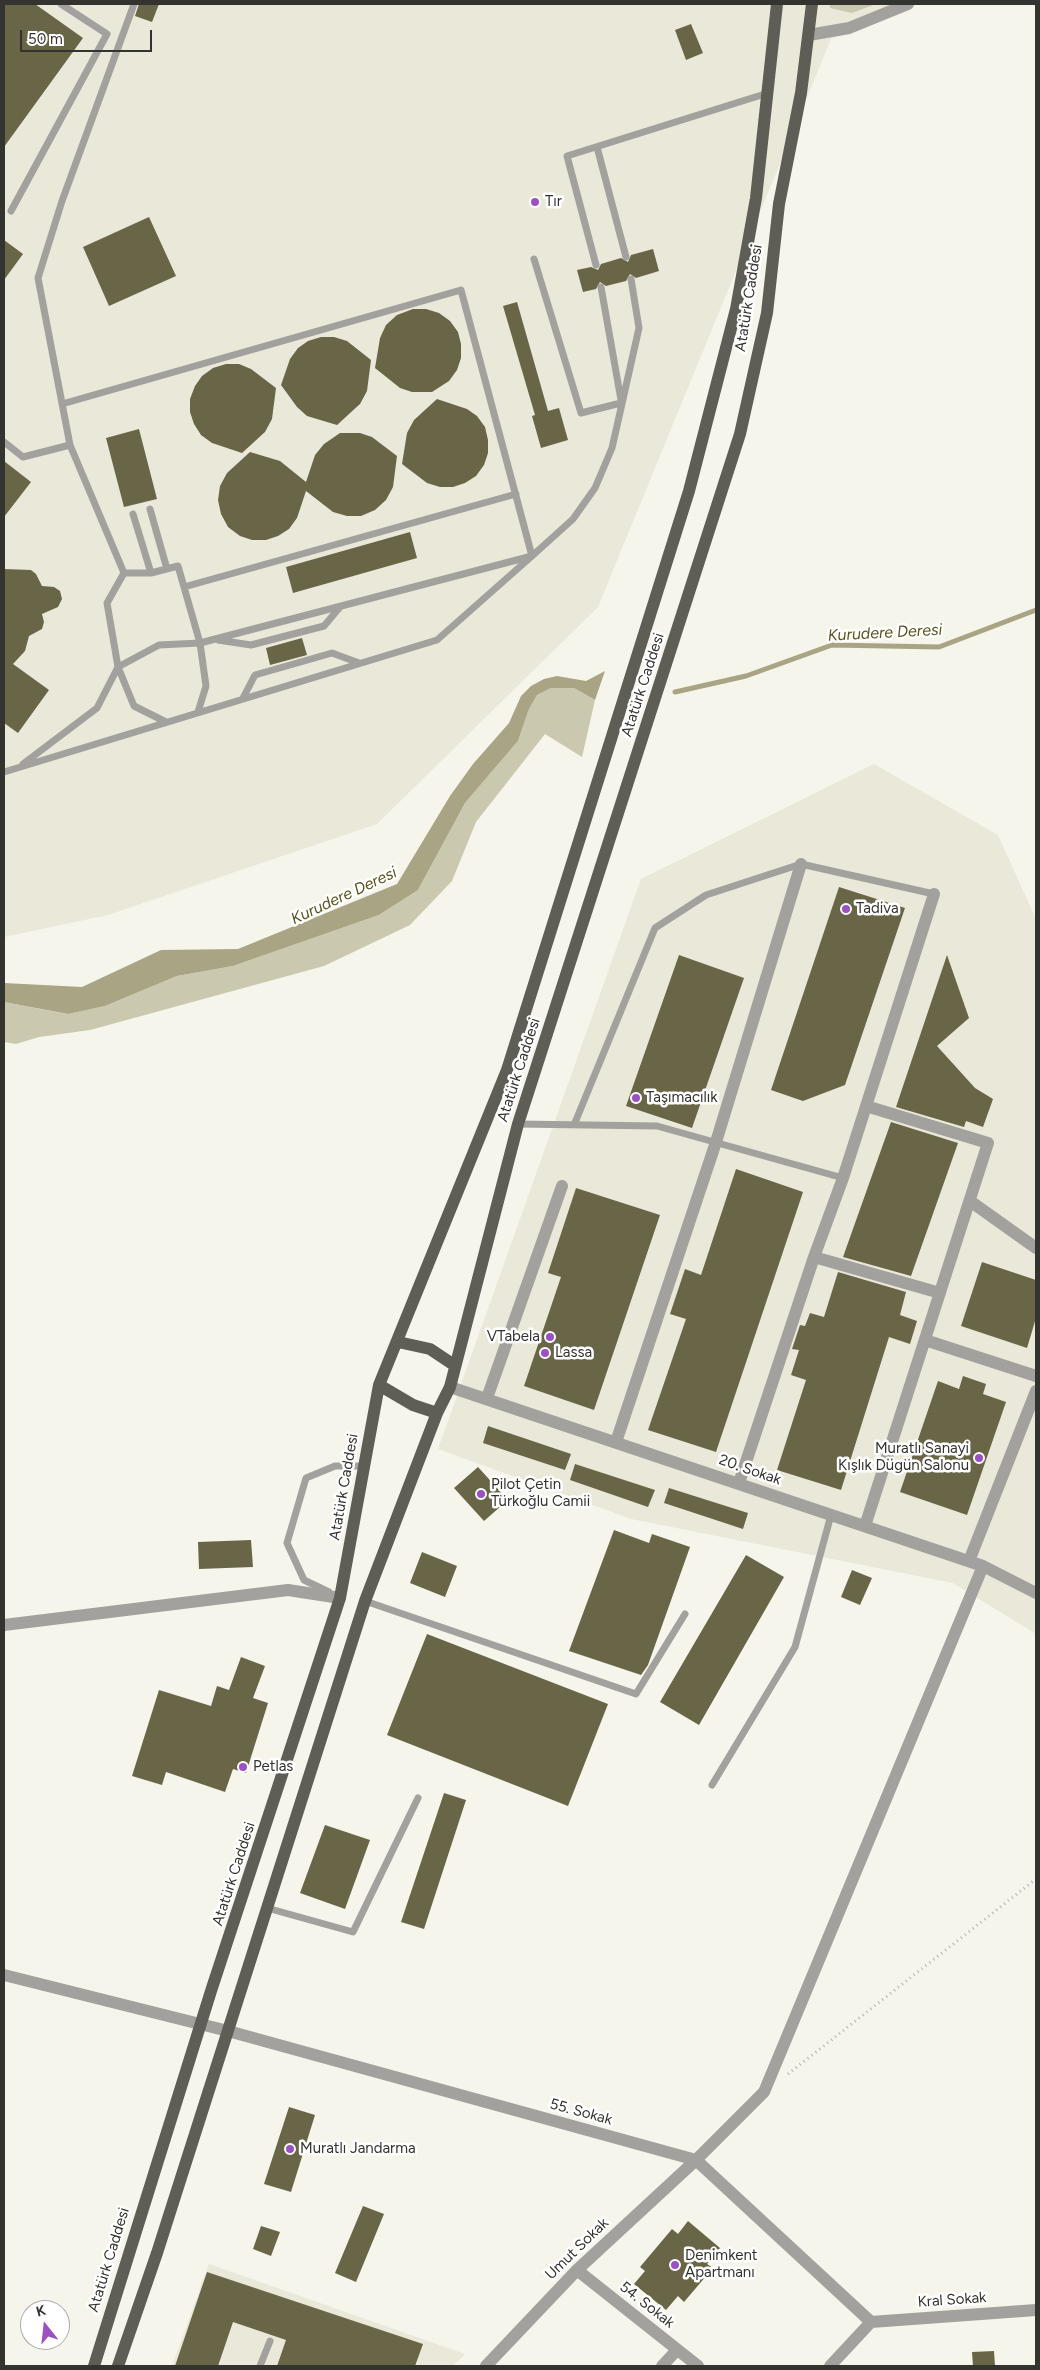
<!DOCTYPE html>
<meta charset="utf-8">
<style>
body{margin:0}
#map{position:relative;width:1040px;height:2370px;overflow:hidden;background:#f5f5ec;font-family:Figtree,sans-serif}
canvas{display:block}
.frame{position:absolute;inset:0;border:5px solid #333330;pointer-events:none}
.north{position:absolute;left:20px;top:2300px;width:50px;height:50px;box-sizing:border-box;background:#fff;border:1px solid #adadac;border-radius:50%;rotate:344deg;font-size:14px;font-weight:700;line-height:20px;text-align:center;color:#333330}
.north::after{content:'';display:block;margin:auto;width:18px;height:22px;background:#9c50c2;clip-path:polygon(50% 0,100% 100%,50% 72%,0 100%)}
.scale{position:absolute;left:20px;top:30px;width:132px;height:22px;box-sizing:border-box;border:2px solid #333330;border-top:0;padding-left:6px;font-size:15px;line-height:18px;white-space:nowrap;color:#333330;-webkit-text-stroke:4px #fff;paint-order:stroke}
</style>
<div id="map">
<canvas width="1040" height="2370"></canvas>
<div class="frame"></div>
<div class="north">K</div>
<div class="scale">50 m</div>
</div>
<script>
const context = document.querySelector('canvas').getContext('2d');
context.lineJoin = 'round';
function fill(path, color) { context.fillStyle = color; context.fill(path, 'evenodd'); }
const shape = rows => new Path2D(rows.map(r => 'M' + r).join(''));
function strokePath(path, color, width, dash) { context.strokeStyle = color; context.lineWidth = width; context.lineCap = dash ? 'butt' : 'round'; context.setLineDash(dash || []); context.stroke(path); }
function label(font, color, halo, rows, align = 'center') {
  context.font = font + ' Figtree,sans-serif'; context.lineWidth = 5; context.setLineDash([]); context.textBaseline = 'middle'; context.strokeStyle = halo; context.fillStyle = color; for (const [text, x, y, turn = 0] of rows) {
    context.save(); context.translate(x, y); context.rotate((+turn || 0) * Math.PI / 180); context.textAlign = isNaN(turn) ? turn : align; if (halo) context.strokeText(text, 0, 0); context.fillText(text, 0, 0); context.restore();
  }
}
fill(shape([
 [4,4,915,4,831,39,598,607,377,824,108,915,4,937],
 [874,764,998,835,1036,919,1036,1634,953,1583,631,1519,438,1449,641,879],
 [209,2264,465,2354,453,2366,172,2366]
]), '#eae8d9');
fill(shape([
 [830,4,876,4,852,13,830,8],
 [551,688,574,688,595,700,582,757,545,734,476,822,452,881,410,925,324,966,90,1030,39,1037,16,1044,4,1042,4,1002,67,1014,105,1006,177,976,233,966,379,915,418,890,465,803,518,741,529,709,537,695]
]), '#cac8af');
fill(shape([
 [605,671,595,700,574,688,551,688,537,695,529,709,518,741,465,803,418,890,379,915,233,966,177,976,105,1006,68,1014,4,1002,4,983,82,987,161,950,238,949,397,884,450,796,473,764,509,723,521,696,531,686,544,679,557,676,586,681]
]), '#a9a584');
strokePath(shape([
 [675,692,746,676,832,645,939,647,1036,610]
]), '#a9a584', 5);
fill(shape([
 [4,4,35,4,83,38,4,147],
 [139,4,159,4,152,22,135,16],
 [691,24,703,53,686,60,675,30],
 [149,217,176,276,109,306,83,247],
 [4,240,23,254,4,280],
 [653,249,659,271,636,278,630,274,626,281,606,286,600,282,596,289,583,292,577,270,591,267,598,270,601,264,621,258,628,262,631,255],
 [517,302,548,411,559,408,568,440,541,448,532,416,535,415,503,306],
 [413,309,426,309,439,313,450,321,458,332,461,344,461,358,457,370,449,381,432,392,412,392,400,388,375,368,380,338,386,325,397,315],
 [321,337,334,337,347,341,371,360,367,391,360,404,337,425,307,416,297,407,281,385,290,359,298,348,308,341],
 [226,364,239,364,251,369,276,388,272,419,265,432,242,453,212,443,201,435,194,424,190,412,190,399,195,386,202,376,213,368],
 [437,399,467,409,477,416,485,427,488,440,488,453,484,465,476,476,465,483,453,487,440,487,427,483,402,464,407,433,414,420],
 [139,429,157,499,124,507,106,438],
 [340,433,360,433,372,437,397,456,393,487,386,500,375,510,361,516,347,516,333,512,306,491,297,518,289,529,278,536,266,540,252,540,240,536,228,527,221,514,218,500,220,486,227,473,250,452,280,461,306,482,315,455,324,444],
 [4,461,31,482,4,517],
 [410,532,417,558,293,593,286,567],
 [4,569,31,570,36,574,42,586,54,587,60,591,62,599,58,607,42,614,44,622,42,629,29,636,25,651,13,664,49,690,18,733,4,723],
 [302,638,307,655,270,665,266,648],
 [839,887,905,908,845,1085,803,1101,771,1090],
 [679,955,744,978,692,1128,626,1106],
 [947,955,969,1018,937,1046,975,1088,993,1099,983,1127,966,1121,964,1127,896,1107],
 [891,1122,958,1143,911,1276,843,1257],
 [736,1169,803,1192,716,1452,648,1430,686,1319,670,1314,685,1269,701,1275],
 [576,1188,660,1215,594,1410,524,1386,561,1277,548,1273],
 [982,1262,1036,1280,1036,1318,1027,1348,961,1326],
 [838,1272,906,1292,900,1315,917,1321,910,1344,889,1337,841,1490,777,1470,806,1380,791,1375,799,1350,792,1349,800,1325,805,1326,810,1313,824,1317],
 [963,1376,986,1384,983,1394,1006,1402,967,1515,900,1492,938,1381,959,1389],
 [488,1426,571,1454,565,1470,483,1443],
 [575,1464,655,1490,648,1507,570,1480],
 [478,1467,508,1500,484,1521,454,1488],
 [669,1488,748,1513,743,1529,664,1503],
 [614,1530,649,1543,652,1534,690,1547,648,1665,641,1675,569,1651],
 [251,1540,253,1567,199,1569,198,1542],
 [422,1552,457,1566,445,1597,410,1583],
 [746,1555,784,1577,699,1725,660,1702],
 [852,1570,872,1578,860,1605,841,1597],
 [427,1634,608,1704,568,1806,387,1735],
 [241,1657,265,1666,253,1698,268,1703,246,1773,233,1769,225,1792,166,1772,162,1785,132,1776,159,1690,211,1706,217,1686,229,1690],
 [444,1793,466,1800,424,1929,401,1922],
 [325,1825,370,1840,345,1909,300,1893],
 [289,2107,315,2115,291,2192,264,2184],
 [363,2206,384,2214,356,2282,335,2273],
 [688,2221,720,2248,707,2264,713,2268,684,2302,678,2296,666,2310,634,2284,645,2271,640,2267,672,2229,678,2234],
 [261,2226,280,2232,271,2256,253,2249],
 [207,2272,423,2344,415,2366,277,2366,286,2340,233,2322,218,2366,175,2366],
 [994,2351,995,2366,973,2366,972,2352]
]), '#696647');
strokePath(shape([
 [788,2074,1036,1879]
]), '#b2b2ab', 3, [1, 4]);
strokePath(shape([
 [597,147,626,257],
 [11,211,107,34,61,4],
 [534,259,581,413,621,403],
 [596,265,567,156,768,93],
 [601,287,621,400],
 [4,442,23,457,70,445],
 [150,509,167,569],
 [133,514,151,573],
 [124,573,70,445,38,278,62,201,134,4],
 [184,587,516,494],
 [218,640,251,645,324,626,340,607],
 [243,698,255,675,332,653,359,663],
 [166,722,134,706,118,667,107,603,124,573,151,573,178,566,200,643,206,686,198,712],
 [23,764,97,708,118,667,159,645,200,643,532,556,573,519,595,488,612,448,639,328,631,279],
 [4,772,437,640,532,556,461,290,62,404],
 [518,1124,657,1126,843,1178],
 [574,1125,655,928,706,895,801,864,934,894],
 [329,1592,304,1580,287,1543,306,1478,335,1466,365,1466],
 [365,1601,636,1694,685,1614],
 [712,1785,795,1647,831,1515],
 [267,1908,353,1932,418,1798],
 [260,2366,270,2341]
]), '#a2a19e', 7);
strokePath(shape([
 [809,35,849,28,908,4],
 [970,1201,1036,1248],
 [814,1257,940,1293],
 [925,1340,1036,1376],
 [450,1387,983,1566,1036,1593],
 [487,1398,562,1186],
 [616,1442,716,1142,801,864],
 [739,1483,814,1257,843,1178,934,894],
 [865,1526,988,1143,866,1106],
 [969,1561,1036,1391],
 [4,1625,288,1590,340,1598],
 [4,1975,228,2031,696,2160,871,2322],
 [577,2270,698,2366],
 [871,2322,1036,2310],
 [486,2366,577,2270,696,2160,764,2092,983,1566],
 [662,2366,677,2350],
 [830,2366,871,2322]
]), '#a2a19e', 12);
strokePath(shape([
 [398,1342,430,1349,454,1365],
 [379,1385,413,1405,437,1413],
 [94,2366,211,1991,340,1598,379,1385,507,1070,689,491,736,309,756,198,777,4],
 [118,2366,157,2253,365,1601,437,1413,450,1387,518,1124,740,434,767,313,779,204,801,93,812,4]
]), '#5e5e57', 12);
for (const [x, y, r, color] of [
 [535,202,5,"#9c50c2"],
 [846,909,5,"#9c50c2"],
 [636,1098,5,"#9c50c2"],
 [550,1337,5,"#9c50c2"],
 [545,1353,5,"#9c50c2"],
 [979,1458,5,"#9c50c2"],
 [481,1494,5,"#9c50c2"],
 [243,1767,5,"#9c50c2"],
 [290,2149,5,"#9c50c2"],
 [675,2265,5,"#9c50c2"]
]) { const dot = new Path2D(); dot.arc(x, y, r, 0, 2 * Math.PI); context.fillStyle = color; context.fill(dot); strokePath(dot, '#fff', 2); }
label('15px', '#333330', '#fff', [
 ["Tır",545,202],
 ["Tadiva",856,909],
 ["Taşımacılık",646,1098],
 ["VTabela",540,1337,"right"],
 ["Lassa",555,1353],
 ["Muratlı Sanayi",969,1449,"right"],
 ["Kışlık Dügün Salonu",969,1466,"right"],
 ["Pilot Çetin",491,1485],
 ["Türkoğlu Camii",491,1502],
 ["Petlas",253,1767],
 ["Muratlı Jandarma",300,2149],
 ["Denimkent",685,2256],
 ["Apartmanı",685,2273]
], 'left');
label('15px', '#333330', '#fff', [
 ["Atatürk Caddesi",749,298,-81],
 ["Atatürk Caddesi",643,685,-72],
 ["Atatürk Caddesi",519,1070,-72],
 ["20. Sokak",750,1470,19],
 ["Atatürk Caddesi",344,1487,-80],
 ["Atatürk Caddesi",234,1874,-72],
 ["55. Sokak",581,2112,15],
 ["Umut Sokak",577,2249,-44],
 ["Atatürk Caddesi",109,2260,-73],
 ["Kral Sokak",952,2300,-4],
 ["54. Sokak",647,2305,38]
]);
label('italic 16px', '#59531b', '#fff', [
 ["Kurudere Deresi",885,633,-3],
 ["Kurudere Deresi",344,896,-25]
]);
</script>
